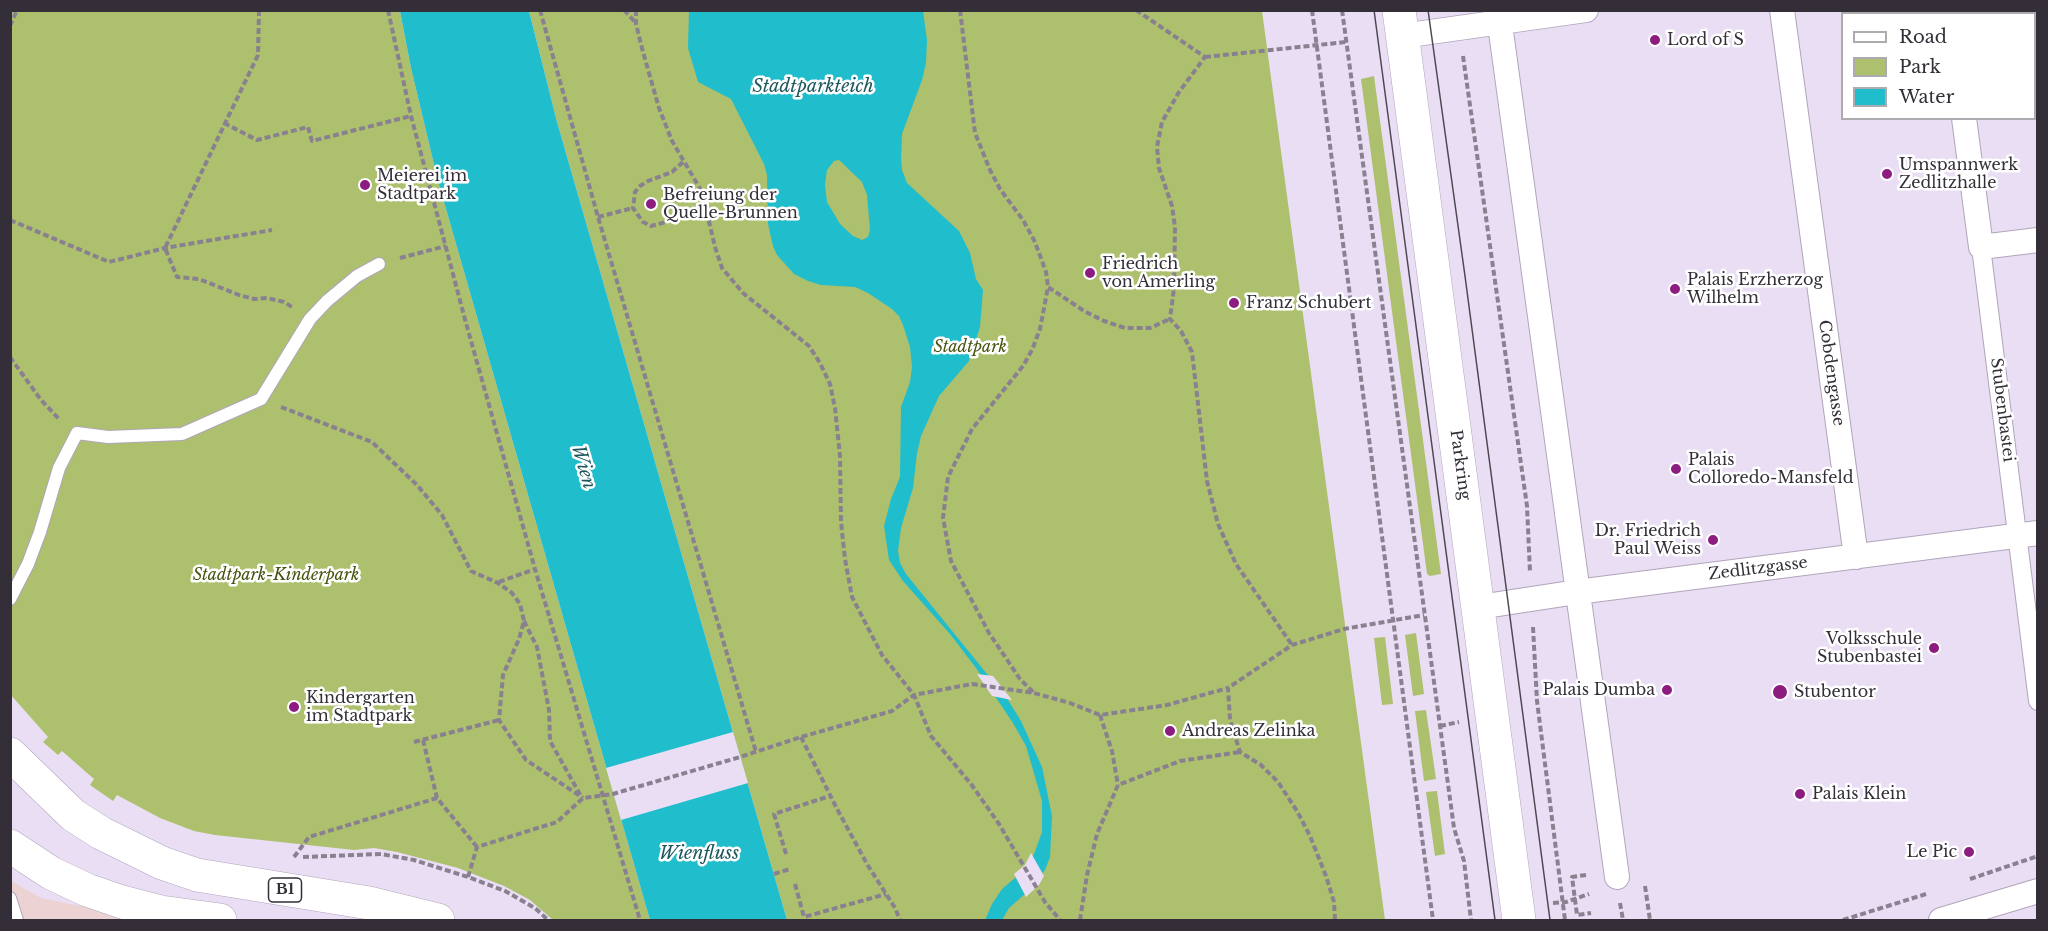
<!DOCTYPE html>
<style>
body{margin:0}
#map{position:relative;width:2048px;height:931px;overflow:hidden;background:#eadef5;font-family:"Libre Baskerville",serif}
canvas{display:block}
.frame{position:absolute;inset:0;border:12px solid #332e37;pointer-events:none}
.legend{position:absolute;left:1841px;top:12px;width:195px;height:108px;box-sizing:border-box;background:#fff;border:2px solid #adabaf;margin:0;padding:8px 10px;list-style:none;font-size:18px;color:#332e37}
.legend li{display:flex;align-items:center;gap:12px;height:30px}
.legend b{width:30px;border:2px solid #adabaf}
</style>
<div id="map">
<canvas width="2048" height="931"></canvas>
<div class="frame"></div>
<ul class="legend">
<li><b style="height:8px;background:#fff"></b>Road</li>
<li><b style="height:16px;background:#adc06d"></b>Park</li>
<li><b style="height:16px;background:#20bdcc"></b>Water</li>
</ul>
</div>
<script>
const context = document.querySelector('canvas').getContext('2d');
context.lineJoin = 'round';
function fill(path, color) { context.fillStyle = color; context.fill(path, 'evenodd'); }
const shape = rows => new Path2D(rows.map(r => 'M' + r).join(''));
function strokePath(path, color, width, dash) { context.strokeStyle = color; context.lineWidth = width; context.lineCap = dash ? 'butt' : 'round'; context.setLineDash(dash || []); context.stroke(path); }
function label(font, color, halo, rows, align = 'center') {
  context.font = font + ' "Libre Baskerville",serif'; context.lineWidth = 5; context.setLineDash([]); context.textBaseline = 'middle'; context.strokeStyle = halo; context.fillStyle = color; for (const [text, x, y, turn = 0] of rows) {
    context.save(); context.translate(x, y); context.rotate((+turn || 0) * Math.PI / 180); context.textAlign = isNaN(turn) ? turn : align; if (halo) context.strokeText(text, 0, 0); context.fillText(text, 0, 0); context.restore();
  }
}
fill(shape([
 [10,880,41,898,150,920,11,920]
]), '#edd2d4');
fill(shape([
 [10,11,400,11,411,68,438,181,650,920,553,920,530,900,504,886,458,868,397,852,374,848,354,850,215,835,194,831,160,818,117,795,113,801,90,785,94,779,62,751,58,755,43,742,48,737,10,694],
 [529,11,1262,11,1385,920,787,920,557,122],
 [1374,76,1441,574,1430,576,1427,574,1361,79],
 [1416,633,1424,694,1413,696,1405,635],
 [1385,637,1393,704,1382,705,1374,638],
 [1426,710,1436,779,1424,781,1415,711],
 [1437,791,1445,854,1435,856,1426,792]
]), '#adc06d');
fill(shape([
 [689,10,923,11,927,40,926,63,922,80,902,134,901,159,902,170,907,183,959,231,970,253,976,279,983,290,980,327,969,361,939,396,921,436,917,453,913,488,901,528,898,551,900,563,906,574,1008,700,1021,721,1042,767,1052,816,1050,857,1045,870,1025,894,1009,908,1002,920,985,920,992,904,1002,889,1028,867,1034,854,1042,832,1042,801,1026,746,1013,723,976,668,950,634,903,581,889,560,884,526,891,499,900,477,901,407,910,382,912,367,910,347,903,325,899,316,892,309,868,293,855,287,821,285,808,281,794,274,777,255,773,246,768,224,767,175,764,164,731,99,698,82,688,48],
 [839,160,862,182,867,195,870,230,868,237,862,240,853,236,840,224,827,202,825,185,827,170,834,161],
 [400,11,529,11,557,122,787,920,650,920,438,181,411,68]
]), '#20bdcc');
fill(shape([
 [977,674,993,676,1012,700,992,696],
 [733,732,748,783,621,820,606,768],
 [1031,853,1044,876,1039,885,1026,897,1014,874,1025,865]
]), '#eadef5');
const service = shape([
 [10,599,28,564,40,532,59,468,77,433,108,437,182,434,261,399,310,319,327,301,357,276,379,264],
 [10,898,17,920]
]);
const pedestrian = shape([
 [1981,247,2038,701]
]);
const minor = shape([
 [1498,10,1617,877],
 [1782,10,1856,557],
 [1949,10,1949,14],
 [1402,36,1586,10],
 [1964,118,1981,247,2038,240],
 [1479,607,1577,592,2038,533],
 [1941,920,2038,891]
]);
const secondary = shape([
 [1399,10,1519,920]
]);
const primary = shape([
 [10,754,73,815,101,833,162,863,197,875,369,903,438,920],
 [10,846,51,873,87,890,122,902,161,912,220,920]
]);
strokePath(service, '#b1a5bb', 14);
strokePath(pedestrian, '#b1a5bb', 20);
strokePath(minor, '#b1a5bb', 26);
strokePath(secondary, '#b1a5bb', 34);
strokePath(primary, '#b1a5bb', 34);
strokePath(shape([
 [259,10,258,55,165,248,177,277,199,279,239,295,254,299,267,298,284,302,292,307],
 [388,10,411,116,466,323,535,569,640,920],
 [540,10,598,217,756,752],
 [624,10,636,23],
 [636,10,636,24,643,52,659,108,672,141,702,192,715,247,722,268,743,293,809,346,820,363,830,384,835,408,840,456,841,522,845,559,852,597,882,655,914,695,931,736,971,784,999,824,1045,902,1060,920],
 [960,10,975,133,990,170,1000,189,1023,220,1035,242,1046,272,1048,287],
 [1136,10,1205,57,1179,92,1162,122,1157,147,1159,168,1172,206,1175,227,1174,288,1170,319,1181,331,1192,352,1207,481,1218,524,1236,564,1292,645],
 [1312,10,1433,920],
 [1342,10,1454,828,1464,861,1471,920],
 [10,26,17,10],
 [1463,56,1527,506,1530,572],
 [1205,57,1346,42],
 [224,123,257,140,308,127,312,141,411,116],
 [683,162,672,172,648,181,640,186,635,192,633,208,643,222,651,226,666,222,689,210,707,206],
 [598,217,633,208],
 [10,220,109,262,165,248,272,230],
 [400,258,446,246],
 [10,357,41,400,60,420],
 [281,407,372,442,417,485,442,515,471,571,498,583,512,593,520,604,524,621,519,639,503,675,499,720,526,760,583,798],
 [499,582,535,569],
 [524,621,537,647,549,710,550,741,582,798],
 [1533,627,1537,701,1565,920],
 [1033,692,1020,679,989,633,951,561,943,518,948,477,972,429,1023,366,1032,350,1040,329,1048,287,1084,311,1104,321,1125,328,1150,328,1170,319],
 [1100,715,1112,751,1118,785],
 [1440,726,1459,722],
 [801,737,836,807,867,864,895,908,900,920],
 [423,740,437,798,477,847],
 [414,742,499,720],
 [786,854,774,814,830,796],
 [294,857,309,837,437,798],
 [303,857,381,854,414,860,468,877,505,891,535,908,548,920],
 [774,874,790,869],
 [1586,875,1572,877,1577,915,1591,913],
 [468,877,477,847,557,822,583,798,613,794,740,757,801,737,892,711,914,695,972,684,1034,693,1070,703,1100,715,1167,705,1228,688],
 [1970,879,2038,856],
 [795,884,804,917,886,894],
 [1645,886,1650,920],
 [1553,903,1566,902,1589,894],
 [1620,903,1623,920],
 [1080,920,1087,875,1097,834,1118,785,1180,761,1240,752],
 [1335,920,1334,902,1326,876,1310,836,1297,811,1278,782,1261,765,1240,752,1230,720,1228,688,1292,645,1344,629,1424,615],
 [1843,920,1926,894]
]), '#898190', 4, [6, 3]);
strokePath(service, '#fff', 12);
strokePath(pedestrian, '#fff', 18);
strokePath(minor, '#fff', 24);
strokePath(secondary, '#fff', 33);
strokePath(primary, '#fff', 33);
strokePath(shape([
 [1374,10,1495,920],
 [1428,10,1465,276,1550,920]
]), '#4e4853', 1.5);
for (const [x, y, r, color] of [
 [1655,40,6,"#8c1c7f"],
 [1887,174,6,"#8c1c7f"],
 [365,185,6,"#8c1c7f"],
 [651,204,6,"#8c1c7f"],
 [1090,273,6,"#8c1c7f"],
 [1675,289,6,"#8c1c7f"],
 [1234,303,6,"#8c1c7f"],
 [1676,469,6,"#8c1c7f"],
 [1713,540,6,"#8c1c7f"],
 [1934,648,6,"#8c1c7f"],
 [1667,690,6,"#8c1c7f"],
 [1780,692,8,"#8c1c7f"],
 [294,707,6,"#8c1c7f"],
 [1170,731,6,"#8c1c7f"],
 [1800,794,6,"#8c1c7f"],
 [1969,852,6,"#8c1c7f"]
]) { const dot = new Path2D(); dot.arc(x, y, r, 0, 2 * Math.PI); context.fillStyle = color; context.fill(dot); strokePath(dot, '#fff', 2); }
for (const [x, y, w] of [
 [285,890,33]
]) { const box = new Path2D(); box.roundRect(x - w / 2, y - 12, w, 24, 4.5); context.fillStyle = '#fff'; context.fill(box); strokePath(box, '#332e37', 1.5); }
label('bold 15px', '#332e37', null, [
 ["B1",285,890]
]);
label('16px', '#332e37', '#fff', [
 ["Lord of S",1667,40],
 ["Umspannwerk",1899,165],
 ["Zedlitzhalle",1899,183],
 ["Meierei im",377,176],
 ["Stadtpark",377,194],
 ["Befreiung der",663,195],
 ["Quelle-Brunnen",663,213],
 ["Friedrich",1102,264],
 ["von Amerling",1102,282],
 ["Palais Erzherzog",1687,280],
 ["Wilhelm",1687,298],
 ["Franz Schubert",1246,303],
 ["Palais",1688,460],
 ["Colloredo-Mansfeld",1688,478],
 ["Dr. Friedrich",1701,531,"right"],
 ["Paul Weiss",1701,549,"right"],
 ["Volksschule",1922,639,"right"],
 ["Stubenbastei",1922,657,"right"],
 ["Palais Dumba",1655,690,"right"],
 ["Stubentor",1794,692],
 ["Kindergarten",306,698],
 ["im Stadtpark",306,716],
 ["Andreas Zelinka",1182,731],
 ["Palais Klein",1812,794],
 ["Le Pic",1957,852,"right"]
], 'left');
label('italic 16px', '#45520e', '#fff', [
 ["Stadtpark",970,347],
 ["Stadtpark-Kinderpark",276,575]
]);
label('16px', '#332e37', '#fff', [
 ["Cobdengasse",1831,373,82],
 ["Stubenbastei",2002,410,83],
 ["Parkring",1460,465,82],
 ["Zedlitzgasse",1758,569,-7]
]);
label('italic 18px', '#1d585e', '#fff', [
 ["Stadtparkteich",813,87],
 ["Wien",583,467,74],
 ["Wienfluss",699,854]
]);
</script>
